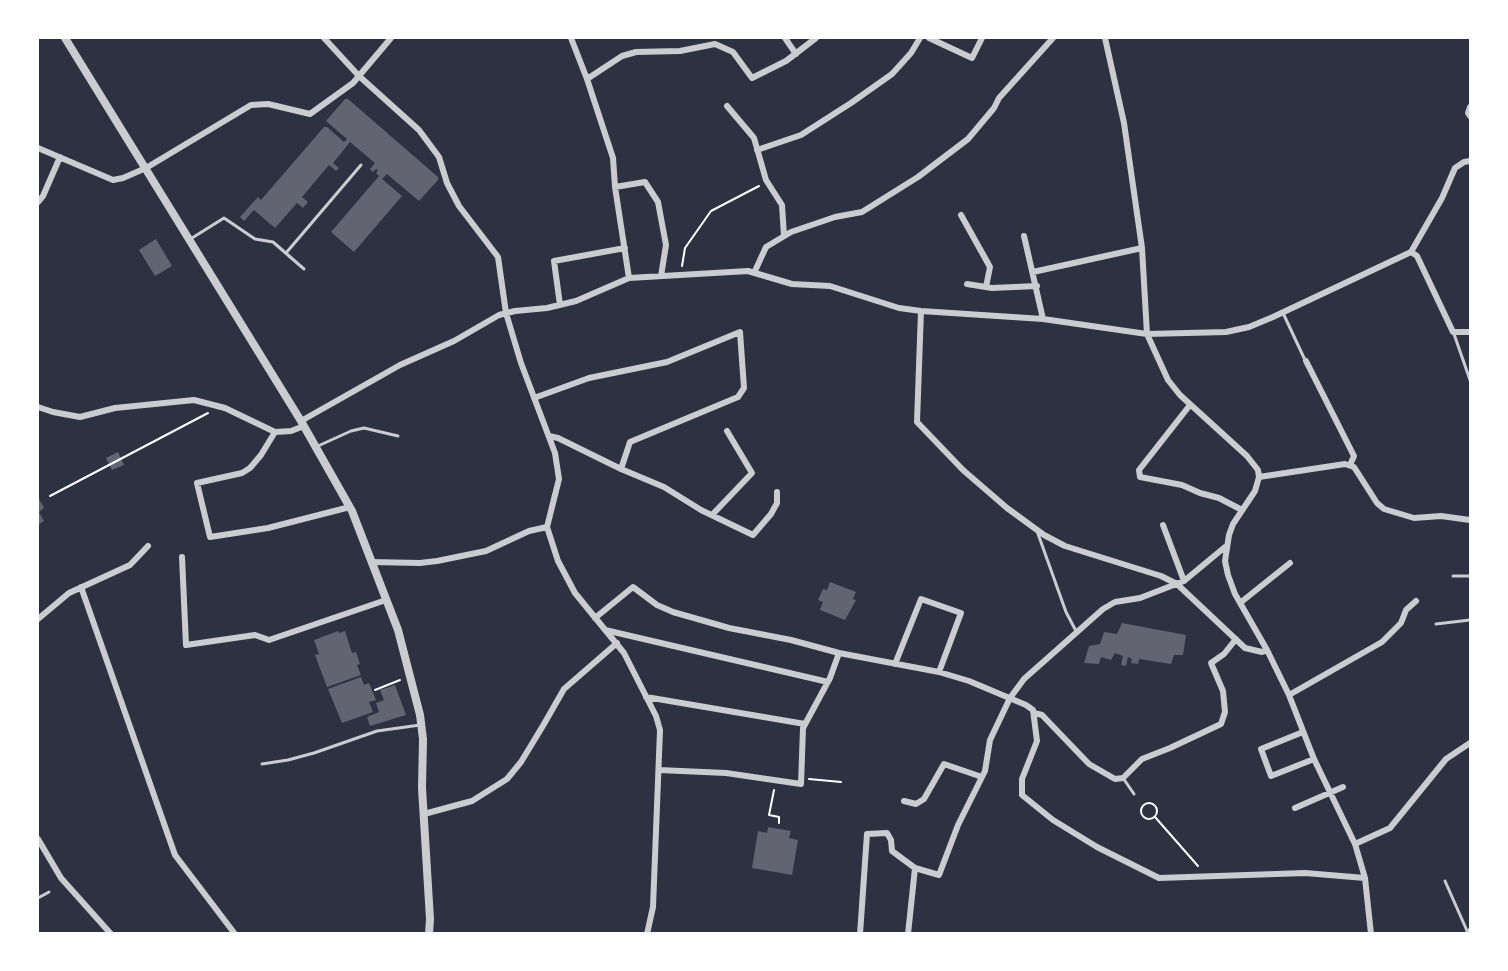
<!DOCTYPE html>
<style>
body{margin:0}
#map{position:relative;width:1508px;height:971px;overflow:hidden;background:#2d3142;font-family:"Source Serif 4",serif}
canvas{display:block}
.frame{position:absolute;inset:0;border:39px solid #fff;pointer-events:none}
</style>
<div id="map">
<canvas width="1508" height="971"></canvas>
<div class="frame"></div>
</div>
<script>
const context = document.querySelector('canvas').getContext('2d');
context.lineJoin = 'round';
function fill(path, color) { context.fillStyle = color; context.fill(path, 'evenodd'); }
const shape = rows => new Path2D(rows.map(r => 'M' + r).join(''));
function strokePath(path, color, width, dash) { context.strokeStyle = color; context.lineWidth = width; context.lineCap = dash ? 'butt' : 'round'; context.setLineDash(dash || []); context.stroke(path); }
fill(shape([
 [345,99,348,99,438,177,438,180,419,201,387,174,382,179,402,196,354,252,331,232,379,176,376,173,378,170,376,169,373,172,370,169,375,163,350,142,333,163,339,168,336,171,329,165,302,197,308,202,303,208,297,203,275,228,254,210,244,221,240,217,258,197,261,200,324,127,327,127,344,142,347,139,326,121],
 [156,239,172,266,155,276,139,250],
 [118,452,124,465,112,470,106,458],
 [38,497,44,508,39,512,44,521,38,525],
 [830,582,856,592,853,599,856,600,845,620,820,610,823,602,818,600,823,589,827,590],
 [1122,623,1186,635,1183,655,1174,655,1171,664,1139,659,1138,664,1131,663,1132,659,1128,657,1126,666,1121,665,1123,656,1115,653,1111,660,1101,657,1099,664,1084,663,1089,646,1100,644,1104,632,1117,634],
 [338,631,339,633,345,631,352,653,356,652,360,664,357,665,361,675,327,687,315,655,319,654,314,640],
 [361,677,364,685,369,683,376,700,369,702,373,712,342,723,328,689],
 [395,685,406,715,370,726,367,717,379,712,376,703,384,700,380,690],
 [768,827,791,831,789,838,798,840,792,875,752,868,758,831,767,833]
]), '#626471');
strokePath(shape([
 [682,266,685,248,711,211,759,186],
 [50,496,208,413],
 [375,690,400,680],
 [809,779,841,782],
 [774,790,769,815,779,817,779,823],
 '1141 811a8 8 0 1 1 16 0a8 8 0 1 1-16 0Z',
 [1155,817,1198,866]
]), '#fff', 2);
strokePath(shape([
 [192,238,224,218,255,239,273,242,304,269],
 [286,253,361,165],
 [1283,313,1305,360],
 [1454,334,1470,380],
 [318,446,351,431,364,428,398,436],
 [1037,531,1066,612,1076,631],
 [1453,576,1470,576],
 [1436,624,1470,620],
 [262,764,288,760,314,753,377,731,420,725],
 [1123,778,1134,794],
 [1445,881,1468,933],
 [38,898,49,892]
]), '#caccd0', 3);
strokePath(shape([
 [324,38,359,76,419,130,439,157,447,183,459,206,498,257,506,313,521,363,555,453,559,479,547,527,558,561,575,593,624,653,656,716,660,730,653,907,647,934],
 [571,38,587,79,613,158,615,187,629,278],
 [785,38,796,54],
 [929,38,972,58,982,38],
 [1105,38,1124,123,1142,248,1147,334,1168,380,1180,395,1247,456,1258,470,1259,477,1255,491,1233,524,1229,535,1225,561,1228,575,1235,594,1267,650,1289,695,1314,759,1355,844,1365,878,1371,934],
 [587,79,622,56,636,52,680,51,715,44,733,52,752,78,786,61,816,38],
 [727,106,754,138,766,180,782,205,784,236],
 [1470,107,1468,113,1470,116],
 [38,148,113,180,123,178,146,168,251,105,268,104,310,114,353,83,391,38],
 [757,150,801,135,851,103,892,74,911,53,920,38],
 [615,187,645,182,658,202,666,245,661,276],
 [38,202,43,196,60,157],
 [961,215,990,267,986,287],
 [1024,236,1043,319],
 [1411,252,1417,256,1453,332,1470,332],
 [755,271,766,247,791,232,835,217,862,212,918,177,968,139,994,108,999,98,1053,38],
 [1033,272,1142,248],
 [967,284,992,288,1037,286],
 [560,305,554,261,625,248],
 [921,311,917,422,963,470,1007,508,1044,535,1065,546,1161,576,1177,584,1245,648,1262,652,1267,650],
 [1306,361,1354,456,1350,465],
 [534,398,589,378,667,362,740,332,744,388,738,397,630,442,621,469],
 [1190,405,1139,470,1140,477,1182,485,1200,493,1219,498,1242,510],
 [38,407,53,412,80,417,115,408,194,400,225,408,275,432,291,431,304,426],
 [301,421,400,365,454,341,499,315,515,311,547,308,576,301,629,278,748,271,792,284,830,286,899,308,921,311,1043,319,1147,334,1226,332,1249,327,1273,317,1411,252,1442,198,1455,168,1464,162,1470,161],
 [275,432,261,455,250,468,242,473,197,483,210,537,268,528,350,507],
 [549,436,558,438,621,469,664,487,701,510,753,535,771,514,777,503,777,492],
 [1259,477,1345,464,1354,467,1377,503,1384,509,1414,518,1441,516,1470,520],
 [712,515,752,473,727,431],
 [1163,525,1184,581],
 [182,557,186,645,255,635,269,640,386,600],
 [371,562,420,563,437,561,486,551,529,531,547,527],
 [81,587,175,855,235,934],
 [1240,603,1290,563],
 [595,618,633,587,657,605,673,612,729,628,791,640,839,653,939,672,969,681,1026,705,1033,710,1037,741,1022,779,1022,795,1053,820,1097,847,1159,878,1305,873,1365,878],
 [38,619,69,593,130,565,148,546],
 [605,630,828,682],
 [895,664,921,599,961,613,939,672],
 [1289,695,1382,642,1401,623,1406,610,1416,601],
 [646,697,805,724],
 [1034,713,1042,715,1089,764,1115,779,1123,778,1142,759,1170,748,1221,724,1225,712,1223,691,1211,663,1224,654,1236,639],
 [1303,732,1261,749,1271,776,1314,759],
 [659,770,726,773,801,784,803,728,830,678,839,653],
 [904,801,916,804,924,799,944,764,982,777],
 [1295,808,1343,787],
 [424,814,472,801,507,779,521,762,544,724,564,689,617,643],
 [38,839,61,878,111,934],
 [1355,844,1390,828,1446,759,1470,743],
 [860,934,867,834,887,833,891,840,892,851,915,868,939,875,958,825,985,771,990,740,1010,698,1024,679,1103,609,1115,602,1140,598,1184,581,1225,547],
 [908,934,915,868],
 [1467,934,1470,931]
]), '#caccd0', 6);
strokePath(shape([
 [65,38,301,421,352,511,398,630,420,715,423,739,422,788,430,919,429,934]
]), '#caccd0', 8);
</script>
